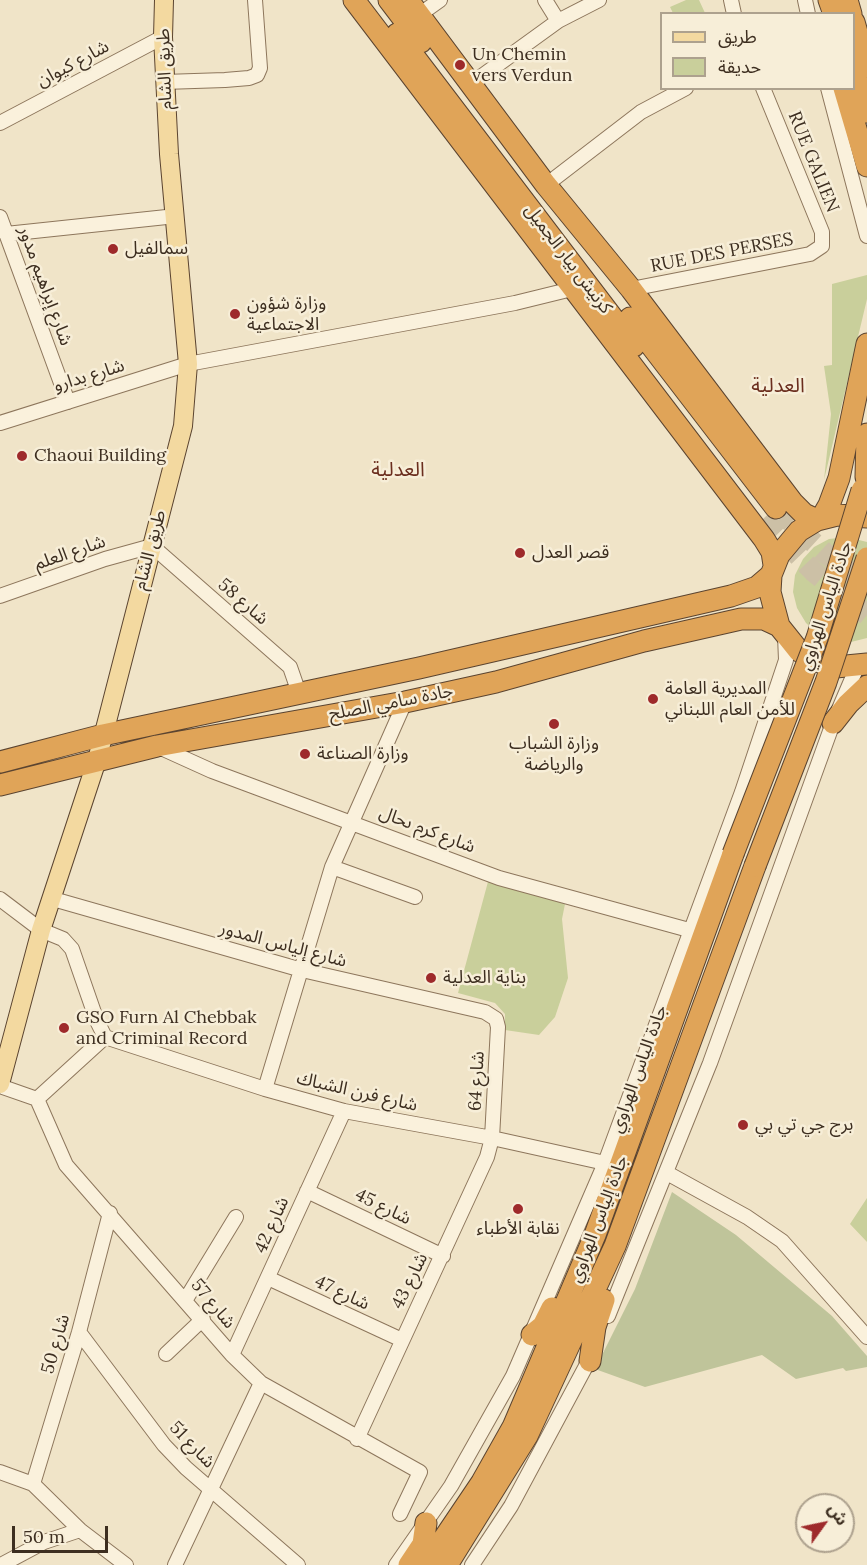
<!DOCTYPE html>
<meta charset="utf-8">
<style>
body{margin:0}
#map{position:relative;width:867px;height:1565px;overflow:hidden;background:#f0e4c8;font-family:Lora,"Noto Sans Arabic",serif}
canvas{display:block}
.legend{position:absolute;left:660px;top:12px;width:195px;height:78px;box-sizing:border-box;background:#f7eed8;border:2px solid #ada18e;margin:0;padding:8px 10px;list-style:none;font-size:18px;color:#3d2e20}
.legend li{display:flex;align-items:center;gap:12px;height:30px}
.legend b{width:30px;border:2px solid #ada18e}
.north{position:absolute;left:795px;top:1493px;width:60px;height:60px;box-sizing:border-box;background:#f7eed8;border:2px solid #ada18e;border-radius:50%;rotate:57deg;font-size:16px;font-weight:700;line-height:24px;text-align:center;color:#3d2e20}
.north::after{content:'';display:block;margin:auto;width:21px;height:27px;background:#9e2a2b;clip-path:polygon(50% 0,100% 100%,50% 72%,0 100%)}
.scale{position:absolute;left:12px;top:1526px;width:96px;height:27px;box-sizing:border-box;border:3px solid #3d2e20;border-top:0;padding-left:8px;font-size:18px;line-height:21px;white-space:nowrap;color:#3d2e20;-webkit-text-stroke:4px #f7eed8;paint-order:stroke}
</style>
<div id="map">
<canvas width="867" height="1565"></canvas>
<ul class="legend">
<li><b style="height:8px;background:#f3d9a0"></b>طريق</li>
<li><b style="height:16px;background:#c9cf9b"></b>حديقة</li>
</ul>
<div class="north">ش</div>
<div class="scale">50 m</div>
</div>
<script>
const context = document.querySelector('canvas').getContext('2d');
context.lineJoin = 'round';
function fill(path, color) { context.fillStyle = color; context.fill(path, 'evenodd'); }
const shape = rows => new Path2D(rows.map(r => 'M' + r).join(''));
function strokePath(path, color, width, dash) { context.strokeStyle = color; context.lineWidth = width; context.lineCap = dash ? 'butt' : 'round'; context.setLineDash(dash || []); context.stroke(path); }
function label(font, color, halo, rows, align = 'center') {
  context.font = font + ' Lora,"Noto Sans Arabic",serif'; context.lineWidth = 5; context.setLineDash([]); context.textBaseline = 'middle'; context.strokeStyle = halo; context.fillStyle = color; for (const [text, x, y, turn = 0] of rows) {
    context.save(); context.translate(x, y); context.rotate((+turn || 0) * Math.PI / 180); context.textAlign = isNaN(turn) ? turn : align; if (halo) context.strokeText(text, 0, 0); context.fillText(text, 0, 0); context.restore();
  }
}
fill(shape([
 [686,0,699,0,705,13,673,13,670,7],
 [867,275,867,299,824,480,831,414,824,366,832,365,832,284],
 [847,537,867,542,867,638,851,642,834,641,818,634,806,623,797,608,793,592,795,575,803,559,814,547,829,539],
 [489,878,566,899,562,919,568,978,555,1017,539,1035,505,1030,505,1014,495,1003,458,993],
 [867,1198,867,1242,850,1224]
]), '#c9cf9b');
fill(shape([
 [672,1192,736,1235,832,1316,867,1356,867,1367,846,1371,843,1368,796,1379,762,1355,645,1387,595,1369,635,1289]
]), '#bfc49a');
strokePath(shape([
 [776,508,826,554,867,585],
 [763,519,814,572,867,615]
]), '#ccc0a6', 21, [21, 10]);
const minor = shape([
 [545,0,558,21],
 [731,0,734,14],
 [805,0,808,14],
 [419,15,440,0],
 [164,82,225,80,249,78,257,75,260,68,255,0],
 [471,84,558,21,599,0],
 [828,88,867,236],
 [0,123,163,37],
 [546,185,641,112,686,88],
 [0,217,68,402],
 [6,234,176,216],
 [631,289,810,254,822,246,822,232,763,88],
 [0,423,188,364,515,303,572,289],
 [0,596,105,559,152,546,290,667,299,693],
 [159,747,212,771,499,878,689,930],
 [332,867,415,897],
 [0,899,41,930,63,939,72,949,97,1021,105,1037,265,1089,344,1111,492,1138,605,1163],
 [53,899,302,970,485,1012,496,1019,498,1027,492,1138,487,1157,357,1439],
 [0,1086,37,1099],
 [265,1089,332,867,405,702],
 [37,1099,66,1165,232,1355,261,1383,420,1472,400,1514],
 [37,1099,105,1037],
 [667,1173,747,1217,782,1241,867,1337],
 [307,1191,443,1256],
 [268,1278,402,1340],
 [186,1299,236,1217],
 [608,1316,710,1063,833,723,857,667],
 [79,1332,164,1445,186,1468,298,1565],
 [166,1354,203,1319],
 [232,1355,344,1111],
 [0,1472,33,1484,80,1530,126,1565],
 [33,1484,79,1332,110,1213],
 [1,1565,44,1542,80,1530],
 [175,1565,261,1383],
 [396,1565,451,1486,513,1376,605,1163,742,792,786,660,785,636],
 [472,1565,511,1506,593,1353]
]);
const major = shape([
 [0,1084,41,930,97,760,183,426,188,364,169,154,163,37,164,0]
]);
const highway = shape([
 [354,0,764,539,772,552,774,565],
 [389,0,421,42],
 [408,0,546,185,631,289,793,503,804,514,817,520],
 [829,0,834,14],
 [847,0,851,14],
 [854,22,867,67],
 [397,34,634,346],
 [854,72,867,112],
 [844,88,867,166],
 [630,318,776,508],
 [866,477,867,434],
 [867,517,837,515,817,520,799,531,779,555,771,575,770,592,779,626,799,651,817,661,836,667,867,664],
 [821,519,829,505,839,478,867,344],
 [833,723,848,704,867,686],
 [0,762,103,735,419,668,731,596,757,587,771,575],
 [0,785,157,746,405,702,496,682,644,641,741,619,764,619,779,626],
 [532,1335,543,1326,552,1308],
 [590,1361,595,1327,604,1300],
 [409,1565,423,1544,426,1523],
 [426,1565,482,1482,513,1427,595,1235,733,854],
 [447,1565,527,1436,615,1246,755,866]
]);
strokePath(minor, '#8d765c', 16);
strokePath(major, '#5b4430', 20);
strokePath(highway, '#5b4430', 23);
strokePath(minor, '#faf1dc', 14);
strokePath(major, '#f3d9a0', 18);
strokePath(highway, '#e0a458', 21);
const highwayBridge = shape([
 [733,854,817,638,862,490],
 [755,866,826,682,867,558]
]);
strokePath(highwayBridge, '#5b4430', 23, []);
strokePath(highwayBridge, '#e0a458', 21);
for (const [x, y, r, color] of [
 [460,65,6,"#9e2a2b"],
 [113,249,6,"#9e2a2b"],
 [235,314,6,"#9e2a2b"],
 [22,456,6,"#9e2a2b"],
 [520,553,6,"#9e2a2b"],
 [653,699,6,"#9e2a2b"],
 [554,724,6,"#9e2a2b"],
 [305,754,6,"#9e2a2b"],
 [431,978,6,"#9e2a2b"],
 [64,1028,6,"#9e2a2b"],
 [743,1125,6,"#9e2a2b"],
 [518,1209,6,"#9e2a2b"]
]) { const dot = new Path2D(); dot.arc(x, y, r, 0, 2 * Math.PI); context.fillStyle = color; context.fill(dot); strokePath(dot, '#f7eed8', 2); }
label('18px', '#3d2e20', '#f7eed8', [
 ["Un Chemin",472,55],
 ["vers Verdun",472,76],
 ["سمالفيل",125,249],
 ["وزارة شؤون",247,304],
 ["الاجتماعية",247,325],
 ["Chaoui Building",34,456],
 ["قصر العدل",532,553],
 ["المديرية العامة",665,689],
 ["للأمن العام اللبناني",665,710],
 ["وزارة الشباب",554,744,"center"],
 ["والرياضة",554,765,"center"],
 ["وزارة الصناعة",317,754],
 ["بناية العدلية",443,978],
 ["GSO Furn Al Chebbak",76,1018],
 ["and Criminal Record",76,1039],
 ["برج جي تي بي",755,1125],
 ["نقابة الأطباء",518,1229,"center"]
], 'left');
label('18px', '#3d2e20', '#f7eed8', [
 ["شارع كيوان",73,64,-28],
 ["طريق الشام",165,69,-92],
 ["RUE GALIEN",813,162,68],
 ["RUE DES PERSES",722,253,-11],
 ["كرنيش بيار الجميل",568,259,53],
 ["شارع إبراهيم مدور",45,286,70],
 ["شارع بدارو",89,376,-17],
 ["طريق الشام",150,550,-75],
 ["شارع العلم",70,553,-19],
 ["شارع 58",243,602,41],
 ["جادة الياس الهراوي",826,606,-72],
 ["جادة سامي الصلح",391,703,-11],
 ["شارع كرم ىحال",427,830,21],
 ["شارع إلياس المدور",283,945,15],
 ["جادة الياس الهراوي",639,1069,-70],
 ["شارع 64",477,1081,-87],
 ["شارع فرن الشباك",357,1092,13],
 ["شارع 45",383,1207,26],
 ["جادة إلياس الهراوي",599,1219,-69],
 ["شارع 42",272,1225,-66],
 ["شارع 43",410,1281,-64],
 ["شارع 47",342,1293,25],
 ["شارع 57",213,1304,50],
 ["شارع 50",56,1344,-74],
 ["شارع 51",192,1445,46]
]);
label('20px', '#6b2e1e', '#f7eed8', [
 ["العدلية",778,386],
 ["العدلية",398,470]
]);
</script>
